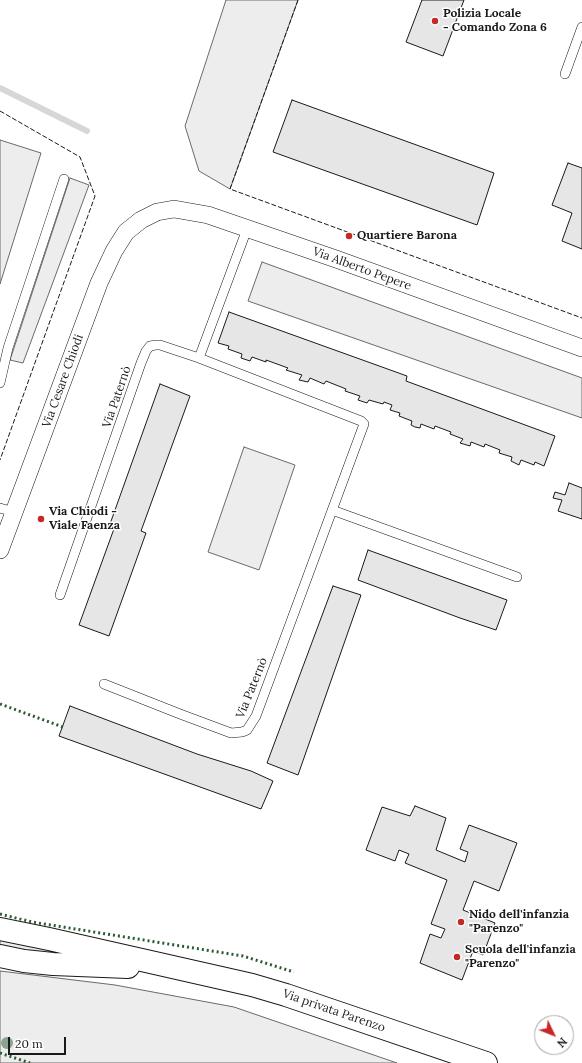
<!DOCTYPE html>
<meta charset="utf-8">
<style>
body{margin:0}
#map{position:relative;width:582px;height:1063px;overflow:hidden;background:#fff;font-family:Lora,serif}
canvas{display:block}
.north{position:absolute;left:534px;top:1015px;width:40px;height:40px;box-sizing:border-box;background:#fff;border:1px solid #a3a3a3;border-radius:50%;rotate:133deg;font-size:11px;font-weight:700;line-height:16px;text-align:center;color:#1a1a1a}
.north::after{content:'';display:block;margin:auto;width:14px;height:18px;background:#c62828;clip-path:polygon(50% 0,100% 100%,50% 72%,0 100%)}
.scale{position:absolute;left:8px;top:1037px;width:58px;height:18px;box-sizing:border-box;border:2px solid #1a1a1a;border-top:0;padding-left:5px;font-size:12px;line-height:14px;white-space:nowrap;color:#1a1a1a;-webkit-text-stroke:3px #fff;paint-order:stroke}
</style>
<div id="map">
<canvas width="582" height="1063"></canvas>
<div class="north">N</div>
<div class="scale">20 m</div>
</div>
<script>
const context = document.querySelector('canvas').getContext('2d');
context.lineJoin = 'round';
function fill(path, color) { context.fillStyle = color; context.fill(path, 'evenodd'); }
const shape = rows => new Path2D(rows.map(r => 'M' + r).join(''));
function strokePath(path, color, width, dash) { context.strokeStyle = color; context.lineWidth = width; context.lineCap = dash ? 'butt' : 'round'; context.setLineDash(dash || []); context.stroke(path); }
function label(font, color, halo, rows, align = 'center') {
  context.font = font + ' Lora,serif'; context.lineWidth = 3; context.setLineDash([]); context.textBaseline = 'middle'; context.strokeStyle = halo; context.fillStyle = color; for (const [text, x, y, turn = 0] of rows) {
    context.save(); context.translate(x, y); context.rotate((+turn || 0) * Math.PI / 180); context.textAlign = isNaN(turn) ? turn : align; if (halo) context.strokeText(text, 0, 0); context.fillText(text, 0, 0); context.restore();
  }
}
const built = shape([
 [226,0,298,0,230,189,199,171,185,126,226,0],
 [0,140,41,153,0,284,0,140],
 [70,178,89,185,23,363,10,360,70,178],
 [262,262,582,378,582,418,248,301,262,262],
 [244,447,295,465,259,570,208,552,244,447],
 [0,937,69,953,69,957,0,947,0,937],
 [0,971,115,985,234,1007,397,1063,0,1063,0,971]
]);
fill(built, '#ededed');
strokePath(built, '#6a6a6a', 1);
strokePath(shape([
 [0,88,87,131]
]), '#d7d7d7', 6);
const building = shape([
 [422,0,464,0,443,56,406,42,422,0],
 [292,100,494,173,477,225,273,152,292,100],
 [568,163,582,168,582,249,562,241,572,213,552,205,568,163],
 [229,312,407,376,406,381,555,436,544,466,535,462,534,465,521,460,519,465,511,461,512,457,499,453,500,450,485,444,484,447,471,442,470,446,460,443,463,439,450,434,451,432,435,426,434,429,421,424,420,428,415,427,411,425,412,421,399,416,400,413,390,410,392,405,384,402,383,404,369,400,367,403,358,400,360,396,345,391,346,389,326,381,324,384,310,378,308,382,299,380,302,375,286,370,288,368,266,360,266,362,252,357,250,361,241,358,242,354,228,349,229,346,218,343,229,312],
 [160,384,190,396,141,531,146,533,109,636,79,625,115,526,110,524,160,384],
 [569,483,582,488,582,519,558,511,562,500,553,498,555,492,565,495,569,483],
 [368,550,507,600,496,630,460,618,358,580,368,550],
 [333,586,361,595,298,775,267,763,333,586],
 [70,706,197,754,251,771,273,781,261,809,59,736,70,706],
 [415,806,446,818,436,850,465,862,468,852,460,849,469,825,517,843,499,891,474,881,463,910,495,923,483,955,473,951,462,980,420,963,430,934,441,938,445,929,431,924,447,880,405,863,409,854,399,850,395,861,366,850,382,807,410,816,415,806]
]);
fill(building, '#e6e6e6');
strokePath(building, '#1a1a1a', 1);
const lane = shape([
 [565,74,582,27],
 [199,358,247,229],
 [0,383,8,348,64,179],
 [0,508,14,512],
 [332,510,517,577],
 [60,595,141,363,146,351,150,346,156,345,160,345,199,358,361,421,364,424,256,716,247,730,242,732,231,733,180,714,104,684]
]);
const street = shape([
 [0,550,99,283,114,251,126,232,141,220,157,212,174,209,208,215,336,259,582,348]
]);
const secondary = shape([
 [0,929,49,939,252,985,286,995,486,1063],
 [0,956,24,961,53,964,128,967]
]);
strokePath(lane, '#1a1a1a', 10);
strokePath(street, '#1a1a1a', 18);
strokePath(secondary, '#1a1a1a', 24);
strokePath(lane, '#fff', 9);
strokePath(street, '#fff', 17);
strokePath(secondary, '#fff', 22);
strokePath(shape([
 [0,704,63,727],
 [0,914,32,922,243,956,294,972],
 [0,1053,30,1063]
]), '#2b5a34', 3, [2, 3]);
strokePath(shape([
 [298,0,230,189,582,318],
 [0,111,80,157,95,196,0,460]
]), '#1a1a1a', 1, [5, 2]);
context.fillStyle = '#8aa48f';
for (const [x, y] of [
 [7,1043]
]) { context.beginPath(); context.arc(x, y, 6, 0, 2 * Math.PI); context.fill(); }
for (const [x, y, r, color] of [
 [435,21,4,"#c62828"],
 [349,236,4,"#c62828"],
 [41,519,4,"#c62828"],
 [461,922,4,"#c62828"],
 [457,957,4,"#c62828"]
]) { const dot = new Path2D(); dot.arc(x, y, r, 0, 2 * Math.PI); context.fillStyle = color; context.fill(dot); strokePath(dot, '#fff', 1.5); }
label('bold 12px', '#1a1a1a', '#fff', [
 ["Polizia Locale",443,14],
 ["- Comando Zona 6",443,28],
 ["Quartiere Barona",357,236],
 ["Via Chiodi -",49,512],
 ["Viale Faenza",49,526],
 ["Nido dell'infanzia",469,915],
 ["\"Parenzo\"",469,929],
 ["Scuola dell'infanzia",465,950],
 ["\"Parenzo\"",465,964]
], 'left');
label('12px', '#1a1a1a', '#fff', [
 ["Via Alberto Pepere",362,269,20],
 ["Via Cesare Chiodi",63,381,-70],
 ["Via Paternò",117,397,-71],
 ["Via Paternò",252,688,-68],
 ["Via privata Parenzo",334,1011,19]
]);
</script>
